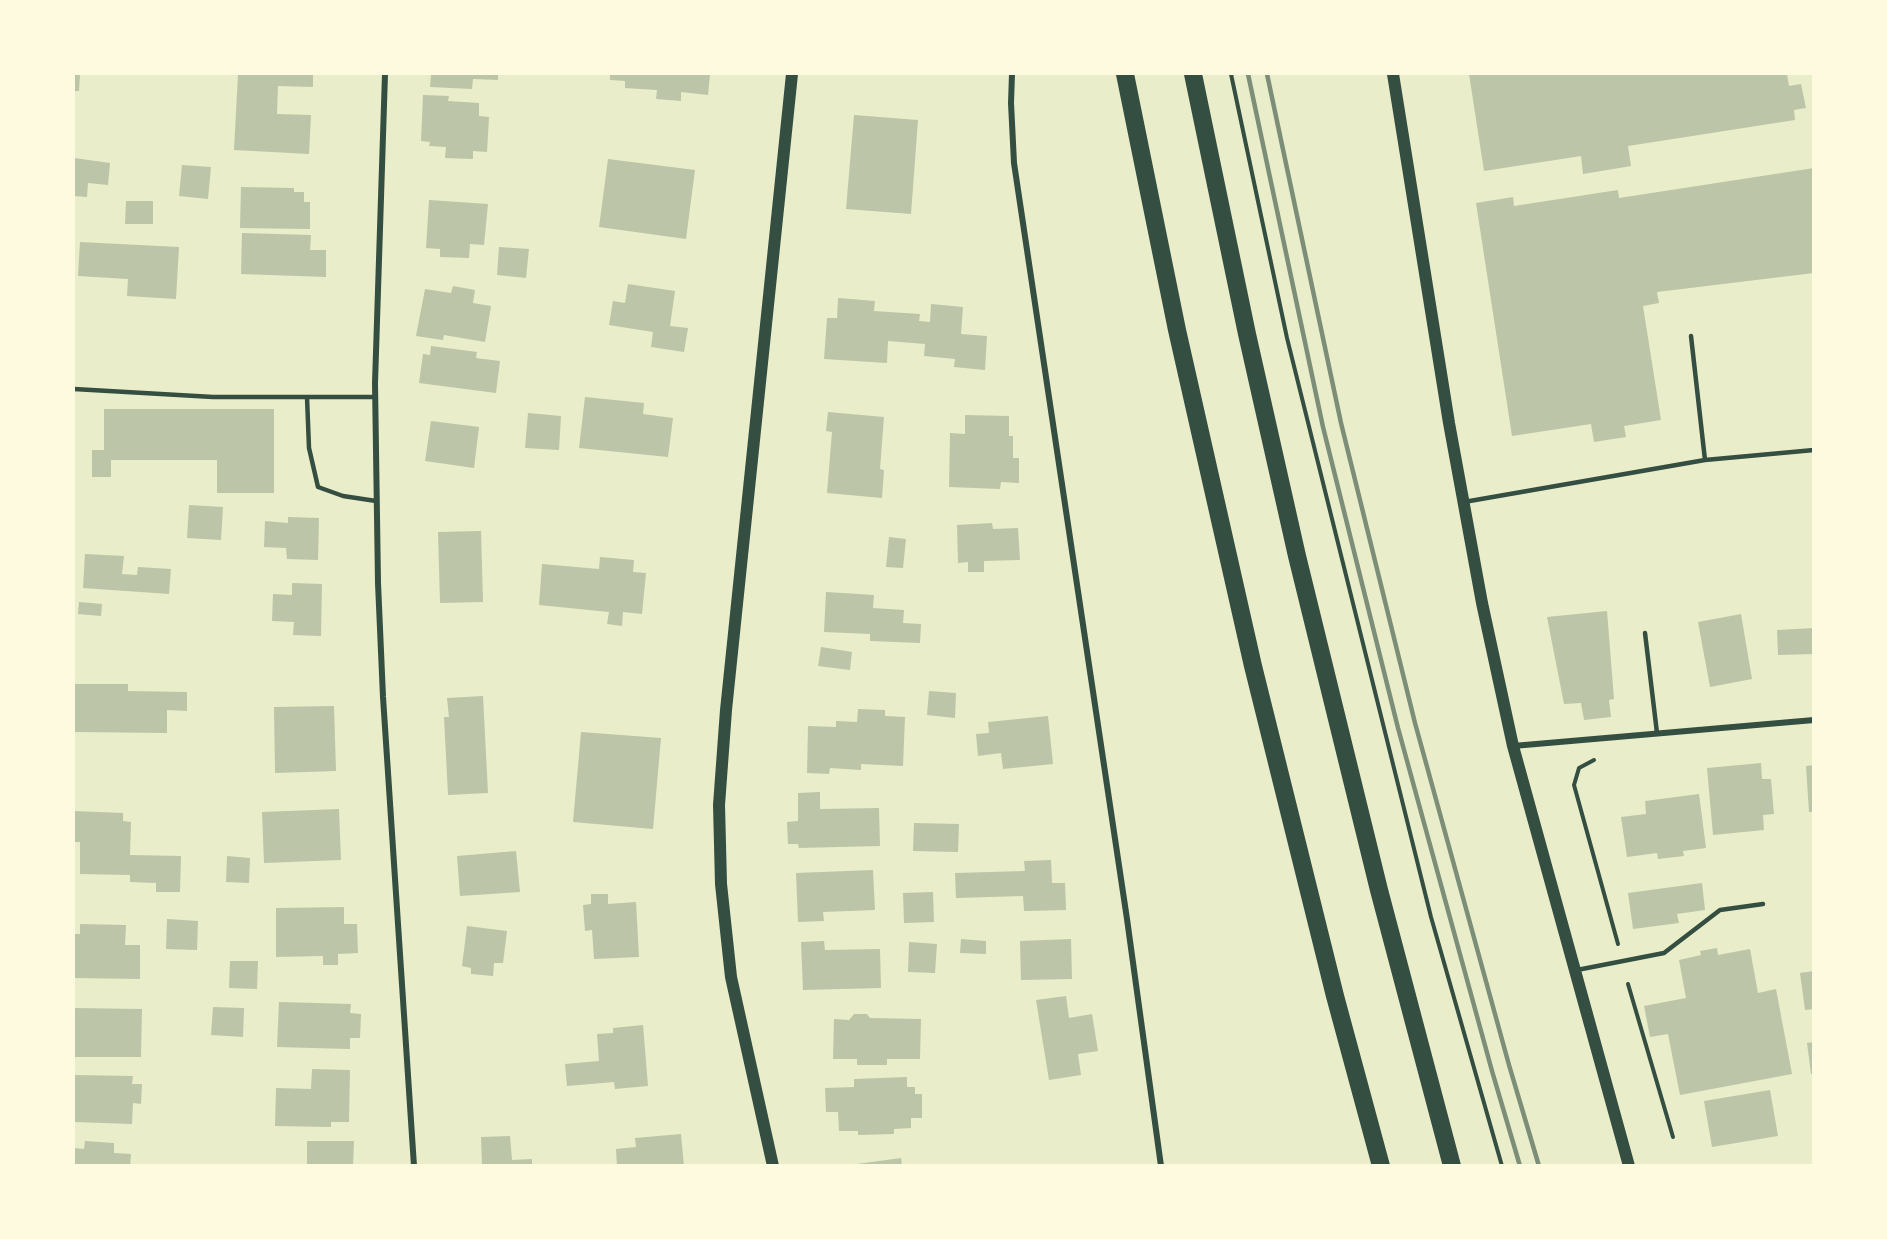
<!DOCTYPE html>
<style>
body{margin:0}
#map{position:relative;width:1887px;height:1239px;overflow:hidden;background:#e9edc9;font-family:Commissioner,sans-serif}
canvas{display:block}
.frame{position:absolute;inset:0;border:75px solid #fefae0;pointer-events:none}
</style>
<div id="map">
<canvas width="1887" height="1239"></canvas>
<div class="frame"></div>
</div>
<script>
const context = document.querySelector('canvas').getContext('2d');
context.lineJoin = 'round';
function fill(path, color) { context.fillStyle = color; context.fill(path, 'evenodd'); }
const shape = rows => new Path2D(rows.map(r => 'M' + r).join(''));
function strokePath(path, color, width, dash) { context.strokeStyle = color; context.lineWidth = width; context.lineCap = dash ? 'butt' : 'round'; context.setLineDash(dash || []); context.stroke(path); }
fill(shape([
 [74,74,80,74,79,91,74,91],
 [238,74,313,74,313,87,278,86,277,114,311,115,309,154,234,150],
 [431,74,498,74,498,80,473,79,472,89,430,87],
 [610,74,710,74,708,95,681,92,681,101,656,99,657,90,625,88,625,81,610,80],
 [1469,74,1787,74,1789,86,1801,84,1806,108,1794,110,1795,120,1628,146,1631,166,1583,174,1581,156,1484,171],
 [423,95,449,96,448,101,479,103,479,116,489,117,487,152,473,151,473,159,445,158,446,147,429,146,430,142,421,141],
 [854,115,918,120,911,214,846,209],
 [74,158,110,163,108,185,88,183,87,197,74,196],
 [608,159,695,170,686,239,599,227],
 [182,165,211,167,208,199,179,196],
 [1814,168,1814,273,1657,292,1659,303,1643,306,1661,420,1624,426,1626,437,1594,442,1591,424,1512,436,1476,203,1513,197,1514,206,1618,190,1619,198],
 [241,187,294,188,294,192,304,192,304,202,310,202,310,229,240,228],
 [429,200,488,204,484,245,470,244,469,258,440,257,440,249,426,248],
 [126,201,153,201,153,224,125,224],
 [242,233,311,235,310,250,326,250,326,277,241,274],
 [80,242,179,247,176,299,127,296,128,279,78,276],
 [499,247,529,249,526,278,497,275],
 [628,284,675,291,670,326,688,328,684,352,651,347,653,332,609,325,613,301,625,303],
 [453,286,475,290,473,303,491,306,485,342,444,335,443,340,416,336,425,289,451,293],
 [838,298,875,301,874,311,920,314,919,321,930,322,931,304,963,307,961,334,987,336,985,370,954,367,955,359,924,356,925,344,888,341,887,363,824,359,827,318,837,318],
 [431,346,477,352,476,358,500,361,496,393,419,383,423,354,430,355],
 [585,397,644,403,643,414,673,418,668,457,579,448],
 [104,409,274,409,274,493,217,493,217,460,111,460,111,477,92,477,92,450,104,450],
 [828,412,884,417,880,469,884,470,882,498,827,493,832,432,826,431],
 [528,413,561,416,559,450,525,448],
 [965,415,1009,416,1009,436,1013,436,1013,458,1019,458,1019,483,1001,482,1000,489,949,487,950,433,965,434],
 [431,421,479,427,474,468,425,461],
 [189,505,223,507,221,540,187,538],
 [288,517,319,518,318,560,287,559,286,548,264,547,265,521,288,523],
 [992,523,993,529,1018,528,1020,560,984,561,984,572,968,572,968,562,958,563,957,525],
 [481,531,483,602,440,603,438,532],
 [889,537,906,539,903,568,886,567],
 [85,554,124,556,122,574,137,575,138,567,171,569,169,594,83,588],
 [600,557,634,560,633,572,646,573,642,614,623,612,622,626,607,624,609,612,539,605,542,564,599,569],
 [292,583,322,584,321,636,293,635,294,622,272,621,273,594,292,595],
 [826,592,874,595,873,608,904,610,903,623,921,624,920,643,870,641,870,634,824,632],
 [79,602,102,604,101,616,78,614],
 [1607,611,1614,699,1609,700,1611,717,1584,720,1581,703,1564,704,1547,617],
 [1741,614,1752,679,1710,687,1698,622],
 [1814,628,1814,654,1778,655,1777,630],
 [821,647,852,652,850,670,818,666],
 [74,684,128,684,128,691,187,692,187,711,167,710,167,733,74,732],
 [929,691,956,693,955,718,927,715],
 [483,696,488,793,448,795,444,717,449,717,447,698],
 [334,706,336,771,275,773,274,707],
 [858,709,885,710,885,716,905,717,903,766,861,764,861,770,830,768,829,774,807,773,808,726,836,727,836,721,857,722],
 [1048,716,1053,764,1003,769,1001,753,978,756,976,734,989,733,988,722],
 [581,732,661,738,653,829,573,822],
 [1761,763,1762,779,1771,779,1774,814,1763,815,1764,830,1713,835,1707,768],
 [1814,765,1814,812,1809,812,1806,766],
 [820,792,820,809,879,808,880,846,799,848,798,844,788,844,787,822,798,821,798,793],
 [1699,794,1706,848,1683,851,1684,856,1658,859,1657,853,1627,857,1621,817,1646,814,1645,801],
 [339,809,341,860,264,863,262,812],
 [74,811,123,813,123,821,131,822,130,855,181,856,180,892,156,892,156,883,130,882,130,875,80,874,80,842,74,842],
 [914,823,959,824,958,852,913,851],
 [516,851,520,892,460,896,457,856],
 [227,856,250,858,249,883,226,882],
 [1051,860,1052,883,1065,883,1066,910,1024,911,1023,896,956,898,955,873,1025,871,1024,861],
 [873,870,875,910,823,912,824,921,798,922,796,873],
 [1702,883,1705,910,1677,914,1679,923,1633,929,1628,893],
 [933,892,934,922,904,923,903,893],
 [591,894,608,894,608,904,636,902,639,957,594,959,592,930,585,931,583,905,591,904],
 [344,907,344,924,357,924,358,953,338,954,338,965,323,965,323,956,276,957,276,908],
 [167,919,198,921,197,950,166,949],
 [80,924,126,925,125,945,140,945,140,979,74,978,74,934,80,934],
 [467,926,507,931,503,963,494,963,493,976,471,974,471,968,462,966],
 [961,939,986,941,986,954,960,953],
 [1071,939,1072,979,1021,980,1020,941],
 [824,941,825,950,880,949,881,988,803,990,801,942],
 [909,942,937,944,935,973,908,972],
 [1717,948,1718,955,1750,949,1758,993,1776,989,1792,1074,1680,1095,1668,1034,1650,1037,1644,1006,1686,998,1679,960,1701,955,1700,951],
 [230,961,258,961,257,989,229,988],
 [1814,971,1814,1009,1805,1010,1800,973],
 [1066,996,1069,1018,1092,1014,1098,1051,1078,1054,1081,1075,1049,1080,1036,1000],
 [279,1002,351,1004,350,1013,361,1014,360,1038,350,1038,350,1049,277,1047],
 [213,1007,244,1008,243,1037,211,1035],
 [74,1008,142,1009,141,1057,74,1057],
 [854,1014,867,1014,870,1018,921,1019,920,1059,887,1059,887,1065,857,1065,857,1059,833,1059,834,1019,849,1020],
 [643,1025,648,1086,615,1089,614,1082,567,1086,565,1064,599,1061,597,1034,613,1033,613,1028],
 [1814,1042,1814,1074,1811,1074,1807,1043],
 [312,1069,350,1070,349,1122,331,1122,331,1127,275,1126,276,1088,311,1089],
 [74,1075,133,1076,132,1084,142,1084,141,1104,133,1103,132,1124,74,1122],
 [907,1077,907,1087,915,1087,915,1094,922,1094,922,1118,911,1118,911,1128,894,1129,894,1134,858,1135,858,1131,839,1131,838,1112,826,1112,825,1088,854,1087,854,1079],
 [1770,1090,1778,1136,1712,1147,1704,1101],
 [681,1134,684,1166,617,1166,616,1149,636,1147,635,1138],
 [510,1136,512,1160,532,1159,532,1166,482,1166,481,1137],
 [85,1141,114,1143,114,1153,131,1154,130,1166,74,1166,74,1148,84,1149],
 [307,1141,354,1141,353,1166,307,1166],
 [901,1158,902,1166,857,1166,857,1164]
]), '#bcc5a7');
strokePath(shape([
 [1231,74,1287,338,1431,917,1502,1166],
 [1594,760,1579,768,1574,785,1618,944],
 [1628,984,1673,1137]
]), '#344e41', 4);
strokePath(shape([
 [1691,336,1705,460],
 [74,389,213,397,374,397],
 [307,397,309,448,318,487,343,496,376,501],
 [1464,502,1705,460,1814,450],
 [1645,633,1657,733],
 [1577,970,1664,953,1720,910,1763,904]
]), '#344e41', 4.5);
strokePath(shape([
 [385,74,375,383,378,583,383,697,414,1166],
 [1012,74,1011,103,1014,163,1127,919,1161,1166],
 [1513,746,1814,720]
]), '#344e41', 6);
strokePath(shape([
 [1393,74,1449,423,1482,603,1513,746,1629,1166],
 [773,1166,731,977,721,884,719,805,726,710,792,74]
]), '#344e41', 12);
strokePath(shape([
 [1125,74,1177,330,1253,666,1335,996,1381,1166],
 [1193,74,1247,334,1297,556,1379,890,1452,1166]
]), '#344e41', 18);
strokePath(shape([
 [1248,74,1323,427,1398,728,1492,1071,1520,1166],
 [1267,74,1341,423,1415,723,1509,1065,1539,1166]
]), '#7c8e77', 4.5);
</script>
